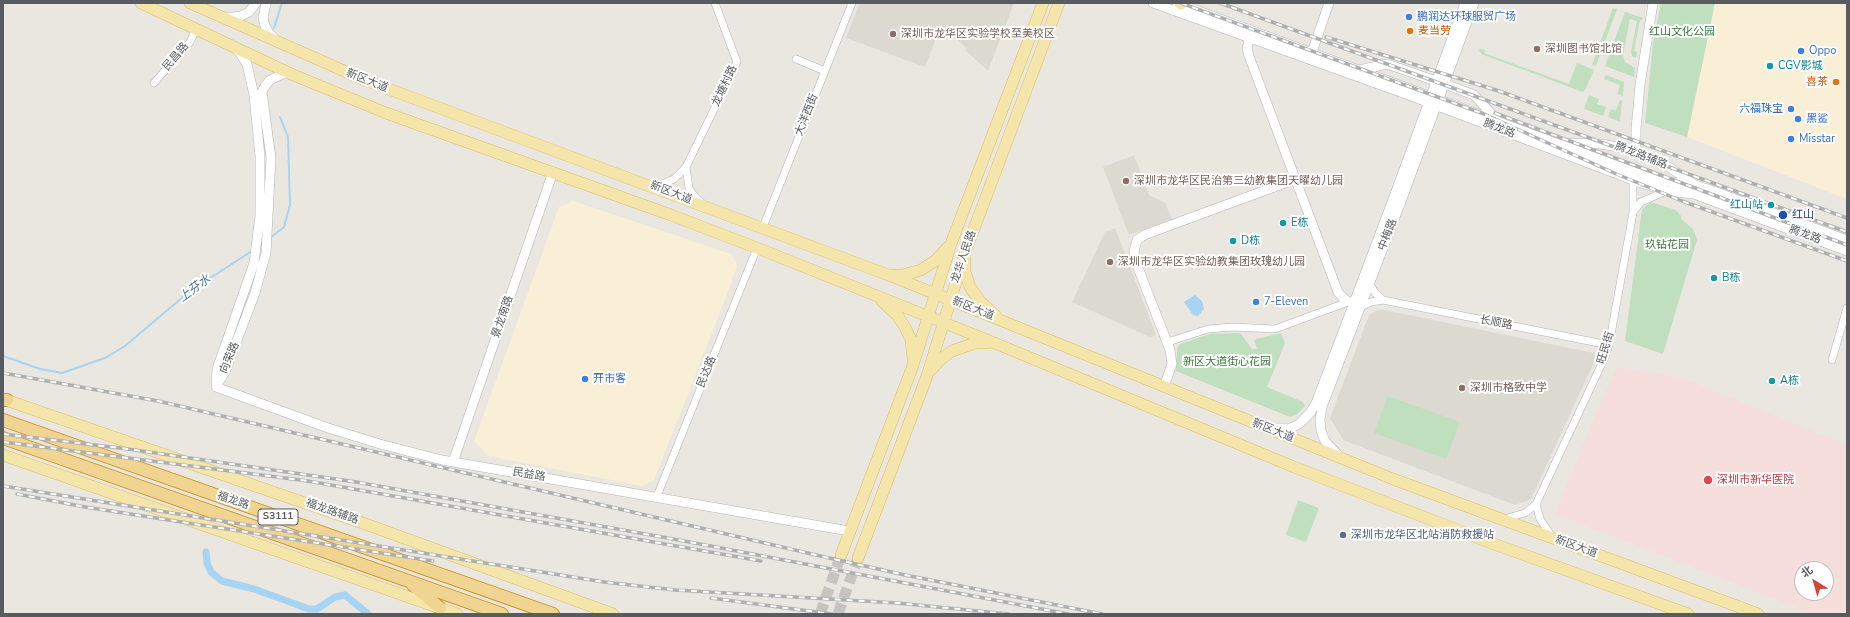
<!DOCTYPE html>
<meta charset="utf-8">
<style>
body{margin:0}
#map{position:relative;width:1850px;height:617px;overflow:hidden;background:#eae7e0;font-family:"Nunito Sans","Noto Sans SC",sans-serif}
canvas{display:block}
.frame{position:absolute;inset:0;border:4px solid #595c5f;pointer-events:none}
.north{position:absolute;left:1794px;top:561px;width:40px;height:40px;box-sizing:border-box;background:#fff;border:1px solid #bdbebf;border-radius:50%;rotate:323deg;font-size:11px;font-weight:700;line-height:16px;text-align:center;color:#595c5f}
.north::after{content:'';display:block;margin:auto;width:14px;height:18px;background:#d2453e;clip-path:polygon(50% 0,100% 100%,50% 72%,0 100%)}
</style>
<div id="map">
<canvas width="1850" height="617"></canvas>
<div class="frame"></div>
<div class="north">北</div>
</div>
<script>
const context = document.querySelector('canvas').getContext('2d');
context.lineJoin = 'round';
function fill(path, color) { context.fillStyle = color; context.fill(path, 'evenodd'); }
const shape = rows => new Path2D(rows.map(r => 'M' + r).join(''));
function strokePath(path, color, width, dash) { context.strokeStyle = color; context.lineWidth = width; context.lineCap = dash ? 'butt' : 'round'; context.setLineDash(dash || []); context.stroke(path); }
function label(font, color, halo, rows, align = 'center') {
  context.font = font + ' "Nunito Sans","Noto Sans SC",sans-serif'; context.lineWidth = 4; context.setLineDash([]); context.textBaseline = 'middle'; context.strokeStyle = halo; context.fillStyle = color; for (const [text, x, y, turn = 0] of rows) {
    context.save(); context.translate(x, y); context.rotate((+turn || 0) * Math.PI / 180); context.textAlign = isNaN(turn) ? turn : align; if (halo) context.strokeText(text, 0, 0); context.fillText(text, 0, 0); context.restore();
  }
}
fill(shape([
 [1715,3,1847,3,1847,199,1687,137],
 [573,201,731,254,736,262,737,267,714,328,654,480,642,486,488,456,474,441,559,207]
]), '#f8efd6');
fill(shape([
 [860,3,1014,3,988,71,965,50,966,48,954,36,939,30,925,67,846,38],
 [1134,155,1149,195,1165,203,1172,219,1129,235,1103,167],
 [1115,228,1156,335,1150,337,1072,302,1105,232],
 [1379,309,1594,353,1596,358,1531,499,1515,505,1343,440,1330,418,1369,315]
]), '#dcd9d1');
fill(shape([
 [1617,367,1682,378,1847,445,1847,614,1814,614,1555,514,1596,413],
 [1802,569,1826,569,1826,593,1802,593]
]), '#f6dedc');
fill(shape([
 [1661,3,1715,3,1687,137,1645,123,1653,43],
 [1613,8,1617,9,1596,66,1592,65],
 [1625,12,1643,18,1642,20,1640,20,1634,51,1637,52,1636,58,1632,56,1631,52,1637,21,1630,19,1623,55,1625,62,1635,68,1634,77,1605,66],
 [1480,49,1485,50,1484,53,1569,84,1577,63,1594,70,1585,90,1583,92,1481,54,1481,52,1479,51],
 [1606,75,1624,82,1623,96,1617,94,1620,85,1604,79],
 [1589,95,1599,99,1597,104,1606,107,1603,116,1584,109],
 [1620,100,1622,101,1620,122,1608,117,1611,109,1616,110],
 [1651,202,1676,210,1681,216,1681,219,1693,229,1697,240,1663,354,1625,341,1642,209],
 [1238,333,1242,335,1252,349,1257,349,1254,341,1256,339,1281,333,1285,343,1267,387,1303,402,1305,406,1296,415,1290,417,1176,371,1177,349,1180,344,1210,334],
 [1388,396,1460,422,1446,459,1374,433],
 [1298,500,1319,508,1306,542,1286,535]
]), '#c0dfbf');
fill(shape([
 [1195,295,1202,301,1204,309,1198,316,1193,315,1184,302]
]), '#a7d4f3');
strokePath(shape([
 [274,28,282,3],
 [270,238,284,227,290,205,288,137,280,117],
 [3,356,40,369,62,373,105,358,125,346,190,291,252,251]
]), '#a7d4f3', 2);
strokePath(shape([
 [206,552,207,563,211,572,222,581,254,589,309,609,317,609,335,597,345,595,368,614]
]), '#a7d4f3', 7);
strokePath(shape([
 [820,614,841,555],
 [838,614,858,558]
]), '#c6c4c0', 11, [11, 5.5]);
const street = shape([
 [796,59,825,71],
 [154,83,190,42,196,29],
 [686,167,689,188,695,197,702,203],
 [655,187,674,179,686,167,737,62,715,3],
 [1633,212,1641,202,1666,191],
 [763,227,852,3],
 [1370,284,1375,293,1383,300],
 [1360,307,1371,302,1383,300,1609,345],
 [1168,342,1208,329,1233,327,1275,329,1348,302],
 [1832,360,1847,308],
 [657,496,757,248],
 [1536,504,1540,519,1552,537],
 [1504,519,1525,513,1536,504,1604,359,1609,345,1633,213,1633,180]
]);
const secondary = shape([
 [266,3,263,18,265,26,269,33,276,40],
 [1153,3,1414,97,1641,183,1666,191,1694,194,1847,251],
 [1177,3,1659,181,1695,185,1708,189,1847,240],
 [225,18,241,16,249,12,256,3],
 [1250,38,1247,48,1249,56,1338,292,1344,299,1353,304],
 [1312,52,1329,3],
 [1359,70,1387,64,1436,81],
 [1445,84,1474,95,1496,119],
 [1565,143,1601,144,1618,147,1669,167,1695,185],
 [1636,154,1636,129,1640,85,1653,3],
 [217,385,225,372,255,293,266,253,271,158,262,92,265,86,270,80,283,74,291,74],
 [216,387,328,428,380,444,442,460,849,531],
 [216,387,217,369,254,263,260,215,260,156,254,95,247,64,237,49],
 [1164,387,1172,364,1170,350,1135,260,1134,251,1137,240,1144,235,1296,179],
 [1272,428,1291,428,1299,424,1310,413,1316,403,1395,194,1465,3],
 [1338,455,1325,441,1321,431,1320,419,1322,407,1402,199,1474,3],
 [453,462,553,172]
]);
const primary = shape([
 [141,3,291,74,386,113,671,215,757,248,997,344,1294,467,1494,544,1688,614],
 [190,3,367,81,891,276,1393,479,1758,614],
 [1180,3,1181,4],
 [965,260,965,272,970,287,979,300,996,316],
 [893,275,903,275,921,270,936,260,948,247],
 [882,301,897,315,905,327,911,340,913,359],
 [931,370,941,359,952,351,975,343,988,343],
 [3,399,360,522,613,614],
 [3,455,457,614],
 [841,555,912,368,952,241,1043,3],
 [858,558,927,376,966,250,1059,3]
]);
const highway = shape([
 [3,400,7,400],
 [3,420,553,614],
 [3,438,502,614],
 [413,585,440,608]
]);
strokePath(street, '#b1b3b6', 8);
strokePath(secondary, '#b2b5b9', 10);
strokePath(primary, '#deb965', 12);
strokePath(highway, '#ce911b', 14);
strokePath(street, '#fff', 7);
strokePath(secondary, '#fff', 9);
strokePath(primary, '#f4e6ab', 11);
strokePath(highway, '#efd492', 12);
const rail = shape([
 [1181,3,1484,114,1614,173,1682,201,1847,261],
 [1220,3,1847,232],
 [1326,37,1499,91,1847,218],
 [1495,113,1847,245],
 [3,373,158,401,816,555,905,575,1102,614],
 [3,434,128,449,356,482,684,541,1068,614],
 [3,442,308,481,761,561],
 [3,486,604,582,675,590,897,603,1008,614],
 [17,494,85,507,433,561],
 [711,598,832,614]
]);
strokePath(rail, '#aeafaf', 3.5);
strokePath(rail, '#fff', 2, [6]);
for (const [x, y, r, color] of [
 [1409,17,4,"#3f7fe0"],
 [1410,31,4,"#e8710a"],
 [893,34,4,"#8d6e63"],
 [1537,49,4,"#8d6e63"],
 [1801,51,4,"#3f7fe0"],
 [1770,66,4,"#0f9aa8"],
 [1836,82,4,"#e8710a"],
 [1791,109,4,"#3f7fe0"],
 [1798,119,4,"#3f7fe0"],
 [1791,139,4,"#3f7fe0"],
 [1126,181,4,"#8d6e63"],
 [1771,205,4,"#0f9aa8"],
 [1783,215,5,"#1a4fb4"],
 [1283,223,4,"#0f9aa8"],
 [1233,241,4,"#0f9aa8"],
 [1110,262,4,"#8d6e63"],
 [1714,278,4,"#0f9aa8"],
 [1256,302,4,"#3f7fe0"],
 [585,379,4,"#3f7fe0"],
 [1772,381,4,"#0f9aa8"],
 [1462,388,4,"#8d6e63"],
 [1708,480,5,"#e0444e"],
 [1343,535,4,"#5c6f8a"]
]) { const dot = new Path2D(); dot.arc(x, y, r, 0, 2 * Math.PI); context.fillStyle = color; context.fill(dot); strokePath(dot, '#fff', 1.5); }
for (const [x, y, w] of [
 [278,517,40]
]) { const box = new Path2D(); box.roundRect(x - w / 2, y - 8, w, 16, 3); context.fillStyle = '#fff'; context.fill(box); strokePath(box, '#595c5f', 1); }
label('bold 10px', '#595c5f', null, [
 ["S3111",278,517]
]);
label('11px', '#366cbe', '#fff', [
 ["鹏润达环球服贸广场",1417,17],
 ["Oppo",1809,51],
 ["六福珠宝",1783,109,"right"],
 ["黑鲨",1806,119],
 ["Misstar",1799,139],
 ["7-Eleven",1264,302],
 ["开市客",593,379]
], 'left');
label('11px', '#c56008', '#fff', [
 ["麦当劳",1418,31],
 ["喜茶",1828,82,"right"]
], 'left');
label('11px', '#3d7a3e', '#fff', [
 ["红山文化公园",1682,32],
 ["玖钻花园",1667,245],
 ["新区大道街心花园",1227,362]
]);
label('11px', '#785e54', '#fff', [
 ["深圳市龙华区实验学校至美校区",901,34],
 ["深圳图书馆北馆",1545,49],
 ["深圳市龙华区民治第三幼教集团天曜幼儿园",1134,181],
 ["深圳市龙华区实验幼教集团玫瑰幼儿园",1118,262],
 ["深圳市格致中学",1470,388]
], 'left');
label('11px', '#595c5f', '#fff', [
 ["民昌路",176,57,-49],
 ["新区大道",367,81,22],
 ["龙塘村路",725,86,-65],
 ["大洋西街",807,115,-68],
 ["腾龙路",1499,129,21],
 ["腾龙路辅路",1641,156,21],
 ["新区大道",671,193,21],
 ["中梅路",1388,235,-69],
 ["腾龙路",1805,235,20],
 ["龙华人民路",964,257,-71],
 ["新区大道",973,309,22],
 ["景龙南路",503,317,-71],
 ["长顺路",1496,323,11],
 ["旺民街",1606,348,-73],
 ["向荣路",230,358,-67],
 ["民达路",707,372,-68],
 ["新区大道",1273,431,22],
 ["民益路",529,475,10],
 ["福龙路",233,501,19],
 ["福龙路辅路",332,512,19],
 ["新区大道",1576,547,20]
]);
label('11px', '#0d838f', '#fff', [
 ["CGV影城",1778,66],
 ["红山站",1763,205,"right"],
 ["E栋",1291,223],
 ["D栋",1241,241],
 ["B栋",1722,278],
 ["A栋",1780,381]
], 'left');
label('11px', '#164399', '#fff', [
 ["红山",1792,215]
], 'left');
label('11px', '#be3a42', '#fff', [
 ["深圳市新华医院",1717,480]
], 'left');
label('11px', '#4e5e75', '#fff', [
 ["深圳市龙华区北站消防救援站",1351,535]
], 'left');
label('italic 12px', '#4877a2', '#fff', [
 ["上芬水",195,289,-36]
]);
</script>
